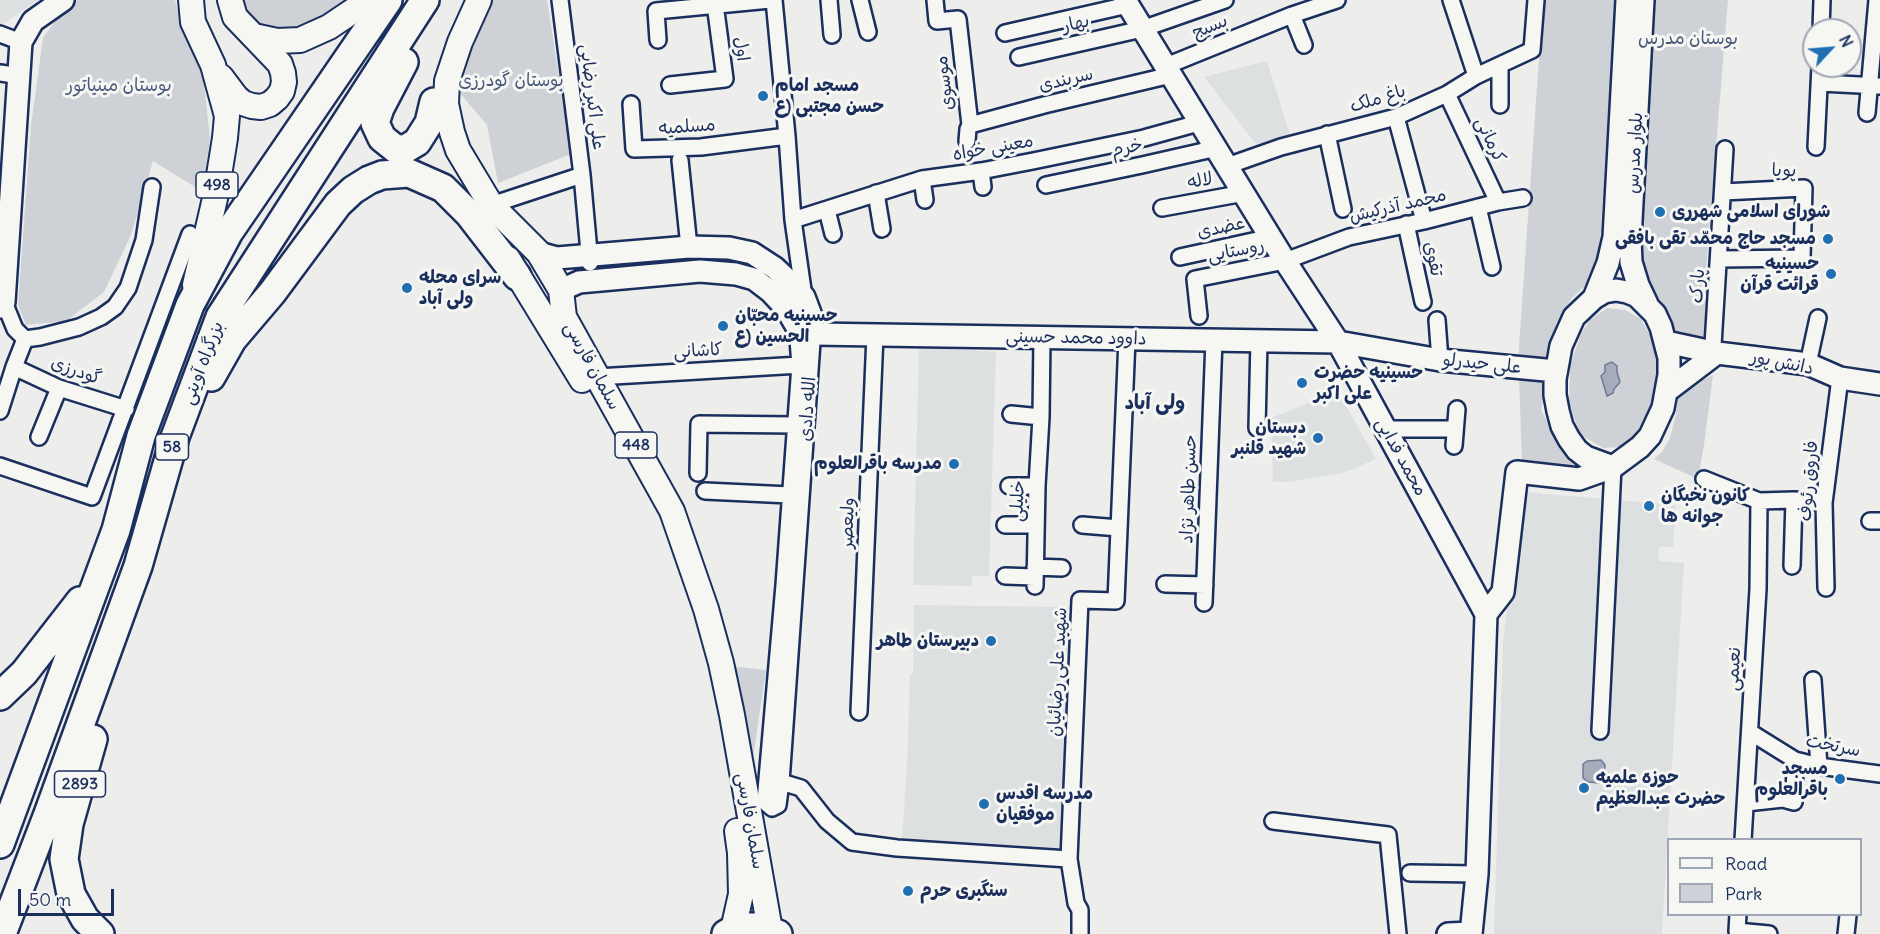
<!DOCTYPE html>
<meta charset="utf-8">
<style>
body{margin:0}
#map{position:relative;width:1880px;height:934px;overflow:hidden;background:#edeeec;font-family:Delius,sans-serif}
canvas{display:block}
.legend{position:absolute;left:1667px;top:838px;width:195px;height:78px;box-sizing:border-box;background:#f6f6f2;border:2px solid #9ea6b7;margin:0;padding:8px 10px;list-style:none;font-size:18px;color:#1b2f5e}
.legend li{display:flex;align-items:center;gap:12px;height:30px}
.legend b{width:30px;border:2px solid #9ea6b7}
.north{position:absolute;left:1802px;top:18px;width:60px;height:60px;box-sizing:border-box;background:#f6f6f2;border:2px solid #9ea6b7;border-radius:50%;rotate:64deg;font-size:16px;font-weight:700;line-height:24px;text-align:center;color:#1b2f5e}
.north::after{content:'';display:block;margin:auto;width:21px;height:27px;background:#1f6fb2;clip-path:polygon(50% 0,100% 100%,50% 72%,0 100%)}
.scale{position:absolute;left:18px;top:889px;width:96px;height:27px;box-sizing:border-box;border:3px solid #1b2f5e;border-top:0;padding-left:8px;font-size:18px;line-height:21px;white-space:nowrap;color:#1b2f5e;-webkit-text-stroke:4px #f6f6f2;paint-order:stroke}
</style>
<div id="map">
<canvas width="1880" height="934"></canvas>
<ul class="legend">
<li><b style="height:8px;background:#f6f6f2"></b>Road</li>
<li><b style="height:16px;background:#ced2d7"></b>Park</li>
</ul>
<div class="north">N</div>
<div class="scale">50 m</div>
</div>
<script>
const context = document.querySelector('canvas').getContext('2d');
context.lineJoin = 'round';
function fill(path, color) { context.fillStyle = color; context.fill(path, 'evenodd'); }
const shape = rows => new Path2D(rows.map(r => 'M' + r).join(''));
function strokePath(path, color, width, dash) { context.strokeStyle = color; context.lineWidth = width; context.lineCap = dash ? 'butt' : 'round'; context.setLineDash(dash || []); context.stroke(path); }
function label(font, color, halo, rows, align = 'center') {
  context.font = font + ' Delius,"Playpen Sans Arabic",sans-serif'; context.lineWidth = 6; context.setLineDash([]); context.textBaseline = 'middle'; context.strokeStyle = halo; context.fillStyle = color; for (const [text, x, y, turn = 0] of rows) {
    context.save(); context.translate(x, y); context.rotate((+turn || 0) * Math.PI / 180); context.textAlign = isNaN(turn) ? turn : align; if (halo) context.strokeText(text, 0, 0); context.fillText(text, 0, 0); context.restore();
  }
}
fill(shape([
 [0,0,38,0,0,26],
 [1267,61,1291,138,1256,144,1204,77],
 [919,347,996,352,989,576,972,576,972,586,913,585],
 [1338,391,1376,459,1343,473,1287,482,1273,482,1271,418],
 [1522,492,1676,505,1673,547,1659,547,1658,561,1684,563,1662,934,1494,934,1503,642],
 [914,605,1070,607,1063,849,902,840,907,763,910,674,913,674]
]), '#dde0e1');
fill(shape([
 [77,0,175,0,181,23,203,75,210,138,203,192,153,161,131,235,104,292,66,321,26,325,18,305,31,125,43,38,63,10],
 [240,0,346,0,324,19,292,32,264,29,245,14],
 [487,0,547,0,571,154,498,183,487,125,459,92],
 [1543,0,1615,0,1601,231,1597,257,1588,283,1572,298,1556,324,1548,366,1518,361],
 [1652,0,1728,0,1706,269,1711,290,1709,345,1683,339,1673,330,1642,277,1639,249],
 [1607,308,1625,310,1641,319,1652,339,1656,361,1656,388,1651,407,1643,427,1621,447,1603,448,1581,435,1569,406,1570,365,1581,334,1590,320],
 [1713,375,1704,445,1698,479,1654,459,1662,452,1670,438,1676,414,1678,392],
 [1519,377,1547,377,1541,410,1561,446,1594,467,1522,465],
 [731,666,766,670,751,771]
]), '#ced2d7');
const water = shape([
 [1612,362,1617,366,1617,372,1620,382,1614,389,1613,393,1607,396,1601,376,1605,372,1605,365,1612,362],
 [1601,760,1605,765,1604,780,1600,783,1588,782,1583,778,1583,764,1587,761,1601,760]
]);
fill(water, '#a5acbc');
strokePath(water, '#6e7a96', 1.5);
const street = shape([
 [560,0,582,175,590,263],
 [774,0,787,136,793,220,804,297],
 [829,0,832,35],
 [860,0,868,32],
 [935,0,937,21,958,19,970,125,968,129,967,141],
 [1451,0,1476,76],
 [1292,15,1304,45],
 [1821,30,1822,0],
 [1005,33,1128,5],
 [0,34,21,42],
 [658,40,656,11,770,0],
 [1019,57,1142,29,1225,0],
 [1500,65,1500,105],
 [1166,66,1292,15,1337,0],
 [0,73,20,76],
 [1820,83,1880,86],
 [670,85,725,79,715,4],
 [1447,94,1498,202],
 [631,104,634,149,701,147,787,136],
 [1867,113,1877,0],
 [1396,117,1424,221],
 [970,125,1044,105,1171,75],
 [1327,134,1343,209],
 [1816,147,1820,66],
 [680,160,689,247],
 [1227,166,1281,147,1396,117,1447,94,1476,76,1532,50,1536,0],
 [981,171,983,187],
 [922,179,925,200],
 [1046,185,1142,165,1217,148],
 [876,193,882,229],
 [491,205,582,175],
 [1478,207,1492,267],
 [1162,208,1244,193],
 [827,210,833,234],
 [793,220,922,179,981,171,1033,161,1144,138,1202,122],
 [1406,224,1423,302],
 [1180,257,1271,237],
 [1719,259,1802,258,1804,188,1723,192],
 [0,302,4,302,15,329,25,339,40,337,79,327,101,317,115,307,128,288,144,240,152,187],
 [1199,316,1195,279,1285,261,1349,237,1424,221,1498,202,1523,198],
 [1437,320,1440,360],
 [797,327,800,365,784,585,765,802,772,808,778,805,781,782,813,328],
 [1717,353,1713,345,1725,149],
 [1808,364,1818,318],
 [14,367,59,388,126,409],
 [597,377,800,365],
 [0,411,14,367,25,339],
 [1011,414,1041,417],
 [1257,428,1259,340],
 [1386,429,1455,429],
 [39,437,59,388],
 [1454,446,1457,409],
 [0,466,92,497,190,234],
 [698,473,699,424,795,425],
 [1704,479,1759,501,1794,500,1824,503],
 [1009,486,1037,486],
 [705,491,790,495],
 [1870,521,1880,521],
 [1005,525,1036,525],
 [1082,525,1119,528],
 [1792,566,1794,500],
 [1035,567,1062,568],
 [1005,576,1035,577],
 [1165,584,1205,585],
 [1035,586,1037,486,1041,417,1042,337],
 [1826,588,1824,503,1840,378],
 [1204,603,1214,340],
 [1813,680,1819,766],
 [859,712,875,335],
 [1600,731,1613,467],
 [1750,732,1795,760,1819,766,1880,774],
 [781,782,801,788,827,821,852,842,897,848,1069,859],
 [1746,803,1783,799,1794,802,1795,760],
 [1273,821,1388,835,1398,934],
 [1743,840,1758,589,1759,501],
 [1410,873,1477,874],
 [1738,914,1737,931,1769,934],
 [1080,934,1080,910,1076,903,1069,859,1080,600,1116,601,1127,339],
 [1846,934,1848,915]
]);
const secondary = shape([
 [1125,0,1285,261,1338,342,1486,614,1477,874,1471,934],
 [1643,0,1630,239,1631,262,1638,285,1647,304],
 [539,253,557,258,689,247,729,248,752,253,775,268,795,287,804,297,810,313,813,328],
 [561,290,579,282,700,271,736,274,754,279,771,292,786,308,797,327],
 [1594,298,1608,263,1614,237,1627,0],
 [0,307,4,302,21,42,33,21,63,0],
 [813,334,1338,342,1440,360,1556,371],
 [1666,342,1717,353,1808,364,1840,378,1880,384],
 [1667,391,1717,353],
 [1486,614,1503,592,1517,472,1579,479,1613,467,1640,447,1650,436,1663,408,1669,375,1669,358,1661,327,1655,314,1637,296,1627,292,1616,290,1604,292,1594,298,1574,317,1561,346,1555,379,1555,395,1558,411,1562,426,1569,439,1577,450,1586,457,1613,467],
 [1448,934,1471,933]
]);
const primary = shape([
 [191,0,193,22,213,65,227,116,225,138,216,194,195,285],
 [479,0,460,42,447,81,446,104,452,132,458,150,491,205,539,253,561,290,564,317,672,511,706,609,721,663,732,715,770,930],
 [254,36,277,41,300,40,329,27,369,0],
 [221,77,236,97,243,103,252,106,261,107,270,104,277,98,282,91,284,82,283,73,280,64,235,17,230,0],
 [508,259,582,380],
 [733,930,741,894,740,853,737,831]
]);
const highway = shape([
 [404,62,380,108,375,123,382,138,397,150,407,148,417,142,429,123,434,102],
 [211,377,232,340,272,293,338,204,353,190,369,180,382,175,409,173,443,188,469,214,517,276],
 [0,696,24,673,80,601],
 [93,739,69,824,64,859,71,894,85,919,100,934],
 [0,844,116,530,141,436,190,305,229,232,388,0],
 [2,934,48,814,138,566,175,437,220,317,425,0],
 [726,934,733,930,745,927,758,927,778,934]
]);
strokePath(street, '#1b2f5e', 20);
strokePath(secondary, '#1b2f5e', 26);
strokePath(primary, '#1b2f5e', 28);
strokePath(highway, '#1b2f5e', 32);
strokePath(street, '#f6f6f2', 15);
strokePath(secondary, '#f6f6f2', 21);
strokePath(primary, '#f6f6f2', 24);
strokePath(highway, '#f6f6f2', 27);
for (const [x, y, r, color] of [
 [763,96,6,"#1f6fb2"],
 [1660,212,6,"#1f6fb2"],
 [1828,239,6,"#1f6fb2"],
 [1831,274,6,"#1f6fb2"],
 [407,288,6,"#1f6fb2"],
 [723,326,6,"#1f6fb2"],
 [1302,383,6,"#1f6fb2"],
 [1318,438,6,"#1f6fb2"],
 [954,464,6,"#1f6fb2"],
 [1649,506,6,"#1f6fb2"],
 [991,641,6,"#1f6fb2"],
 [1840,779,6,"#1f6fb2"],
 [1584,788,6,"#1f6fb2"],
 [984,804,6,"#1f6fb2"],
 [908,891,6,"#1f6fb2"]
]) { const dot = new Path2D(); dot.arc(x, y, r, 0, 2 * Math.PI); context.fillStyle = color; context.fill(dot); strokePath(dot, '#f6f6f2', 2); }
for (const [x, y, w] of [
 [217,185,42],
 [636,445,42],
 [172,447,33],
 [80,784,51]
]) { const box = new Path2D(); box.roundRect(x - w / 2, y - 13, w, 26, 4.5); context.fillStyle = '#f6f6f2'; context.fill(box); strokePath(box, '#1b2f5e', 1.5); }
label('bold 16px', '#1b2f5e', null, [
 ["498",217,185],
 ["448",636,445],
 ["58",172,447],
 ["2893",80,784]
]);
label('18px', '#1b2f5e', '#f6f6f2', [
 ["بهار",1076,24,-13],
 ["بسیج",1210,27,-22],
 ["اول",741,49,82],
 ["سربندی",1066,80,-13],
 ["موسوی",945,83,-97],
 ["علی اکبر رضایی",592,97,83],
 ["باغ ملک",1378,99,-17],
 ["مسلمیه",687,127,-4],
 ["کرمانی",1490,140,65],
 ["معینی خواه",993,148,-10],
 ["خرم",1127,148,-12],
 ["بلوار مدرس",1635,153,-87],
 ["پویا",1784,171,1],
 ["لاله",1200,181,-10],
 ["محمد آذرکیش",1398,206,-13],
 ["عضدی",1221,228,-12],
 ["روستایی",1236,251,-11],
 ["تقوی",1433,259,78],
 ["پارک",1698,286,-86],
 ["داوود محمد حسینی",1076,338,1],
 ["کاشانی",698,351,-3],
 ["بزرگراه آوینی",203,363,-69],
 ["دانش پور",1782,363,11],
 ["علی حیدرلو",1482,364,6],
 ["سلمان فارسی",592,366,61],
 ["گودرزی",76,371,20],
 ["الله دادی",808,409,-86],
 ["محمد فدایی",1401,457,61],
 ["فاروق رئوف",1809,481,-85],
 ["حسن طاهر نژاد",1189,489,-88],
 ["خلیلی",1018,501,-88],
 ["ولیعصر",848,523,-88],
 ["نعیمی",1734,669,-87],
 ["شهید علی رضائیان",1058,672,-87],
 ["سرتخت",1833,746,11],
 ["سلمان فارسی",750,821,80]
]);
label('18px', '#48587c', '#f6f6f2', [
 ["بوستان مدرس",1688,39],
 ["بوستان گودرزی",511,81],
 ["بوستان مینیاتور",119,86]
]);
label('bold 18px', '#1b2f5e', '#f6f6f2', [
 ["مسجد امام",775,86],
 ["حسن مجتبی (ع",775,107],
 ["شورای اسلامی شهرری",1672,212],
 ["مسجد حاج محمّد تقی بافقی",1816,239,"right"],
 ["حسینیه",1819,264,"right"],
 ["قرائت قرآن",1819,285,"right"],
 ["سرای محله",419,278],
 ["ولی آباد",419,299],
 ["حسینیه محبّان",735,316],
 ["الحسین (ع",735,337],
 ["حسینیه حضرت",1314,373],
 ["علی اکبر",1314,394],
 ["دبستان",1306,428,"right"],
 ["شهید قلنبر",1306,449,"right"],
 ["مدرسه باقرالعلوم",942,464,"right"],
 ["کانون نخبگان",1661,496],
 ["جوانه ها",1661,517],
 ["دبیرستان طاهر",979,641,"right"],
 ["مسجد",1828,769,"right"],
 ["باقرالعلوم",1828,790,"right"],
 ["حوزه علمیه",1596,778],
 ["حضرت عبدالعظیم",1596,799],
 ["مدرسه اقدس",996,794],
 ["موفقیان",996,815],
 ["سنگبری حرم",920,891]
], 'left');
label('bold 20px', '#1b2f5e', '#f6f6f2', [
 ["ولی آباد",1155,403]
]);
</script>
